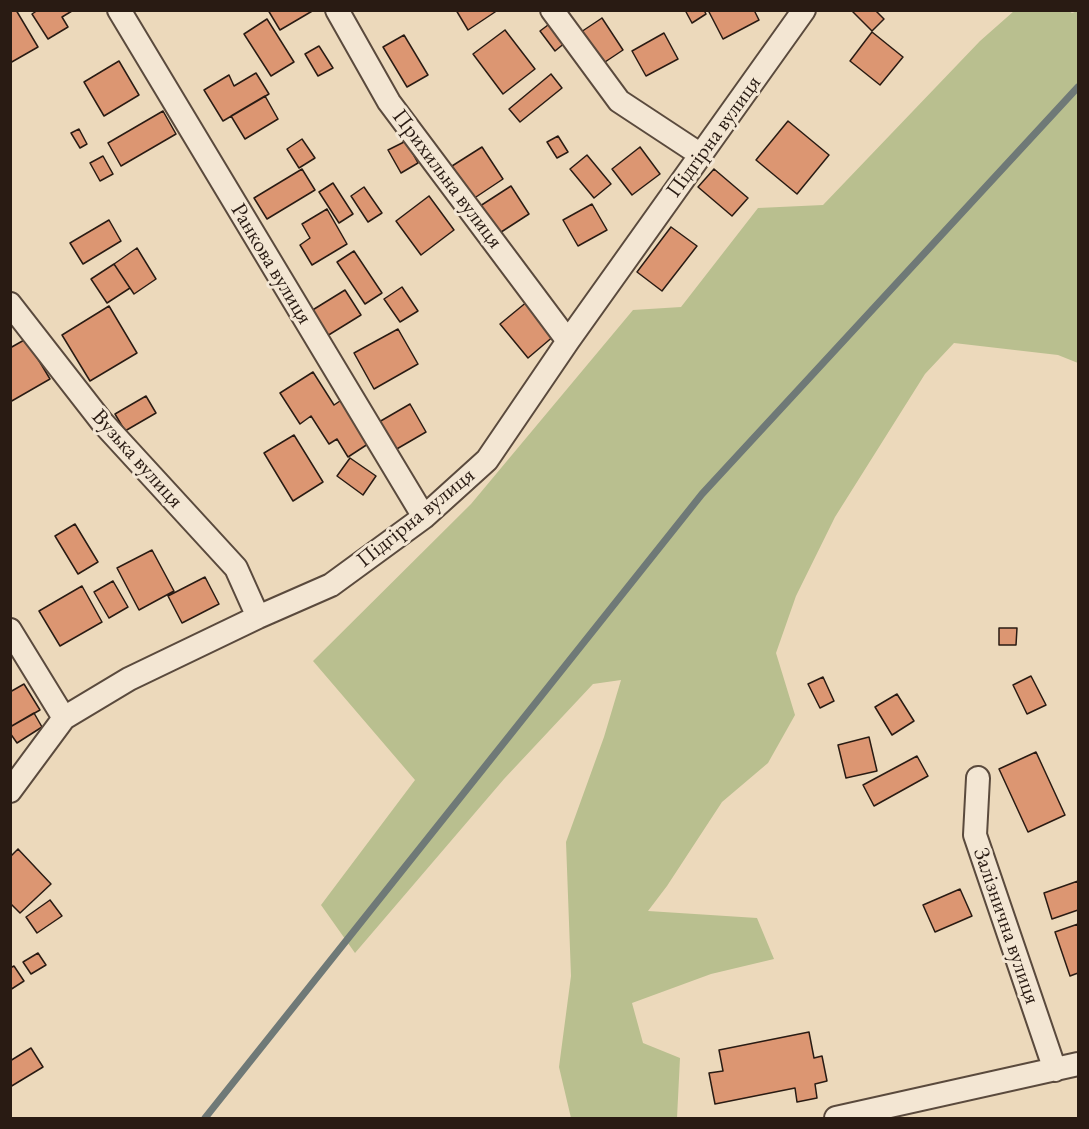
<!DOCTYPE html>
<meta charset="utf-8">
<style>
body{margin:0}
#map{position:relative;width:1089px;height:1129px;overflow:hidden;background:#ecd9bb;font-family:"EB Garamond",serif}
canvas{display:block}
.frame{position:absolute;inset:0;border:12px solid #291b13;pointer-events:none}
</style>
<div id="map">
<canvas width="1089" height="1129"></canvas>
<div class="frame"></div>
</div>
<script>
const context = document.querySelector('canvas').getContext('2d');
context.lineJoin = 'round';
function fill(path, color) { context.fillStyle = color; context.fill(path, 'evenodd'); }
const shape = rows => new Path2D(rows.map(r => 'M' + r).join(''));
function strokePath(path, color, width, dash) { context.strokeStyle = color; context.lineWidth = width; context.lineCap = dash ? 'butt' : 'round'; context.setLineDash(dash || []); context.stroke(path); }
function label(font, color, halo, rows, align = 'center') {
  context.font = font + ' "EB Garamond",serif'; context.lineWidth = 6; context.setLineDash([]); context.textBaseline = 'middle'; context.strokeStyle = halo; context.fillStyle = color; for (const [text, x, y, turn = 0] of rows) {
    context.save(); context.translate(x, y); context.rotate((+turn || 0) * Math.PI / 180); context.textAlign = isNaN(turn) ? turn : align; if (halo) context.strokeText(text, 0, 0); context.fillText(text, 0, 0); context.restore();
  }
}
fill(shape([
 [1067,10,1072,13,1078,11,1078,363,1058,355,954,343,925,374,835,517,796,596,776,653,795,715,768,763,722,802,667,886,648,911,757,918,774,959,711,974,632,1003,643,1043,680,1058,677,1118,571,1118,559,1067,571,976,566,842,604,737,621,680,593,684,504,779,355,953,321,905,415,780,313,661,471,504,633,310,681,307,758,208,823,205,980,41,1014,11]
]), '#b9bf8f');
strokePath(shape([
 [205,1118,702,494,1078,87]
]), '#6f7977', 7);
const building = shape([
 [10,10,16,10,38,47,10,63,10,10],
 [38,10,72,10,72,11,62,17,68,27,48,39,32,14,38,10],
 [268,10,314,10,280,30,268,10],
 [456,10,498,10,468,30,456,10],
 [685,10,704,10,706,14,692,23,685,10],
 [708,10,754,10,759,20,723,39,708,10],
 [851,10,875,10,884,19,872,31,851,10],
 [602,18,623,50,602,64,581,32,602,18],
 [267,19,294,62,271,76,244,34,267,19],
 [552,22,566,42,555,51,540,31,552,22],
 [505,30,535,69,503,94,473,54,505,30],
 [872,32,903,57,880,85,850,61,872,32],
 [664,33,678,59,646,76,632,51,664,33],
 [404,35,428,75,407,87,383,47,404,35],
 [319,46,333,68,318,76,305,54,319,46],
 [119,61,139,95,104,116,84,82,119,61],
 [256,73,269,94,223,121,204,90,229,75,234,86,256,73],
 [551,74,562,88,520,122,509,109,551,74],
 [265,96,278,119,245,139,231,116,265,96],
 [163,111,176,134,121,166,108,143,163,111],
 [788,121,829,155,797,194,756,160,788,121],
 [79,129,87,144,80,148,71,133,79,129],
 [558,136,568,152,557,158,547,142,558,136],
 [302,139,315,158,299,168,287,149,302,139],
 [406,141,418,163,401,173,388,150,406,141],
 [482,147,503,179,473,199,452,166,482,147],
 [640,147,660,174,632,195,612,169,640,147],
 [587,155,611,184,594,198,570,169,587,155],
 [103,156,113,174,100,181,90,163,103,156],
 [302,169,315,190,267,219,254,198,302,169],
 [714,169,748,198,732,216,698,187,714,169],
 [333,183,353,214,339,223,319,192,333,183],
 [511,186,529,214,495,236,477,208,511,186],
 [364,187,382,213,368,222,351,196,364,187],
 [429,196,454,230,421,255,396,221,429,196],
 [592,204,607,230,578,246,563,220,592,204],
 [327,209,347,244,312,265,300,245,310,238,302,224,327,209],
 [109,220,121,241,83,264,70,243,109,220],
 [671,227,697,246,662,291,637,272,671,227],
 [137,248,156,279,134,294,114,264,137,248],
 [354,251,382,293,365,304,337,262,354,251],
 [114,264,130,288,107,303,91,279,114,264],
 [402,287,418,311,400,322,384,299,402,287],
 [345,290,361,315,327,336,311,311,345,290],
 [528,301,555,335,528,358,500,324,528,301],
 [109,306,137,353,90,381,62,335,109,306],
 [398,329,418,364,374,389,354,353,398,329],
 [26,339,50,379,10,402,10,348,26,339],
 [313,372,334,405,343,399,371,442,348,457,337,439,329,444,311,416,300,424,280,393,313,372],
 [146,396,156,413,125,431,115,414,146,396],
 [410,404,426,432,395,450,379,422,410,404],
 [294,435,323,482,293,501,264,453,294,435],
 [350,458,376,476,363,495,337,476,350,458],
 [75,524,98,562,78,574,55,536,75,524],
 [152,550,174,591,139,610,117,568,152,550],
 [205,577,219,604,182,623,168,596,205,577],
 [113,581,128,607,109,618,94,592,113,581],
 [82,586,102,622,60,646,39,611,82,586],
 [999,628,1017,628,1016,645,999,645,999,628],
 [1031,676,1046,705,1027,714,1013,685,1031,676],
 [823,677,834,701,820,708,808,684,823,677],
 [24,684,40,710,10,727,10,692,24,684],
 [897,694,914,721,892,735,875,707,897,694],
 [34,713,42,727,17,743,10,733,10,727,34,713],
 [869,737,877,771,846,778,838,745,869,737],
 [1036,752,1065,815,1028,832,999,769,1036,752],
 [917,756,928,776,874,806,863,785,917,756],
 [18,849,51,884,20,913,10,903,10,857,18,849],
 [1078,881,1078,910,1052,919,1044,893,1078,881],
 [960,889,972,916,935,932,923,905,960,889],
 [50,900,62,916,37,933,26,917,50,900],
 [1078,924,1078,973,1070,976,1055,932,1078,924],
 [38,953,46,965,31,974,23,962,38,953],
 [14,966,24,981,10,990,10,968,14,966],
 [809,1032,814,1058,822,1056,827,1081,815,1084,817,1098,797,1102,795,1088,715,1104,709,1073,723,1071,719,1050,809,1032],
 [31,1048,43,1067,10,1087,10,1061,31,1048]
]);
fill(building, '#dc9672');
strokePath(building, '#291b13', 1.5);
const street = shape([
 [119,10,424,517],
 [337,10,389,102,568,341],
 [552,10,619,101,701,155],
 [10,304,102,422,236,568,258,617],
 [10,630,64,718],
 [978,778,975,835,1055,1070],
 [10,791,64,718,129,679,258,617,331,585,424,517,487,460,568,341,804,10],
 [836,1118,1078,1064]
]);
strokePath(street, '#5a4a3d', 26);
strokePath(street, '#f3e6d3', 22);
label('22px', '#291b13', '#f3e6d3', [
 ["Підгірна вулиця",714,137,-54],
 ["Прихильна вулиця",447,179,53],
 ["Ранкова вулиця",271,264,59],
 ["Вузька вулиця",137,459,48],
 ["Підгірна вулиця",416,518,-39],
 ["Залізнична вулиця",1006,926,71]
]);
</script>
